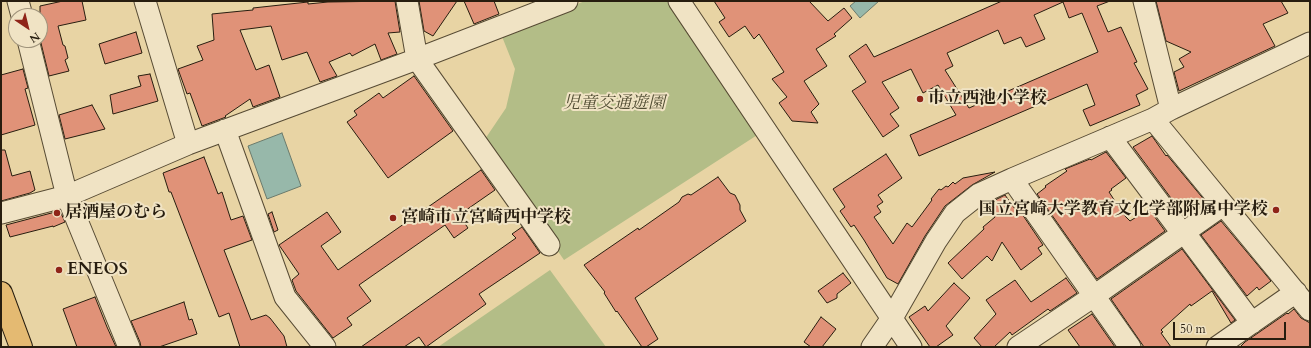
<!DOCTYPE html>
<meta charset="utf-8">
<style>
body{margin:0}
#map{position:relative;width:1311px;height:348px;overflow:hidden;background:#e8d4a4;font-family:Cardo,serif}
canvas{display:block}
.frame{position:absolute;inset:0;border:2px solid #271d0f;pointer-events:none}
.north{position:absolute;left:8px;top:8px;width:40px;height:40px;box-sizing:border-box;background:#f0e3c4;border:1px solid #a0947c;border-radius:50%;rotate:145deg;font-size:11px;font-weight:700;line-height:16px;text-align:center;color:#271d0f}
.north::after{content:'';display:block;margin:auto;width:14px;height:18px;background:#8f2418;clip-path:polygon(50% 0,100% 100%,50% 72%,0 100%)}
.scale{position:absolute;left:1173px;top:322px;width:113px;height:18px;box-sizing:border-box;border:2px solid #271d0f;border-top:0;padding-left:5px;font-size:12px;line-height:14px;white-space:nowrap;color:#271d0f;-webkit-text-stroke:3px #f0e3c4;paint-order:stroke}
</style>
<div id="map">
<canvas width="1311" height="348"></canvas>
<div class="frame"></div>
<div class="north">N</div>
<div class="scale">50 m</div>
</div>
<script>
const context = document.querySelector('canvas').getContext('2d');
context.lineJoin = 'round';
function fill(path, color) { context.fillStyle = color; context.fill(path, 'evenodd'); }
const shape = rows => new Path2D(rows.map(r => 'M' + r).join(''));
function strokePath(path, color, width, dash) { context.strokeStyle = color; context.lineWidth = width; context.lineCap = dash ? 'butt' : 'round'; context.setLineDash(dash || []); context.stroke(path); }
function label(font, color, halo, rows, align = 'center') {
  context.font = font + ' Cardo,"Noto Serif JP",serif'; context.lineWidth = 4; context.setLineDash([]); context.textBaseline = 'middle'; context.strokeStyle = halo; context.fillStyle = color; for (const [text, x, y, turn = 0] of rows) {
    context.save(); context.translate(x, y); context.rotate((+turn || 0) * Math.PI / 180); context.textAlign = isNaN(turn) ? turn : align; if (halo) context.strokeText(text, 0, 0); context.fillText(text, 0, 0); context.restore();
  }
}
fill(shape([
 [585,1,679,1,765,130,564,260,483,142,506,108,515,69,501,34],
 [550,270,606,347,438,347]
]), '#b3bd87');
const water = shape([
 [856,1,879,1,860,18,850,6,856,1],
 [282,133,301,186,267,199,248,146,282,133]
]);
fill(water, '#97b8aa');
strokePath(water, '#6a7a6c', 1);
const building = shape([
 [63,1,82,1,86,20,58,26,63,45,65,46,68,58,65,60,69,71,49,76,40,39,40,6,63,1],
 [395,1,400,32,388,33,397,54,381,60,375,44,352,56,350,53,329,62,337,76,320,82,307,52,282,60,271,26,240,30,256,70,269,65,280,97,253,107,250,99,225,116,226,117,202,126,190,93,187,94,178,69,203,60,197,46,214,40,212,14,242,11,253,10,253,8,308,2,308,4,328,2,395,1],
 [419,1,457,1,433,36,424,31,419,1],
 [464,1,494,1,499,14,474,24,464,1],
 [714,1,809,1,828,21,844,8,852,18,834,34,836,36,816,49,827,66,804,81,819,104,811,112,818,123,792,121,779,103,787,97,772,79,784,72,759,34,754,39,745,26,729,37,719,22,725,18,714,1],
 [1002,1,1110,1,1097,6,1108,32,1121,27,1137,62,1134,63,1148,89,1136,95,1140,105,1090,126,1083,110,1095,105,1087,84,919,156,910,135,956,115,938,85,923,93,911,69,882,82,899,108,890,114,899,126,883,137,852,91,866,82,849,56,866,44,874,57,1002,1],
 [1063,2,1069,18,1082,13,1098,52,969,108,945,70,953,66,947,53,998,30,1004,44,1021,37,1026,47,1045,39,1034,15,1063,2],
 [1156,1,1281,1,1288,13,1263,24,1275,46,1179,91,1174,72,1184,67,1179,59,1191,52,1166,41,1156,1],
 [136,32,142,53,105,64,99,44,136,32],
 [23,69,28,88,25,89,35,125,1,135,1,75,23,69],
 [150,74,158,101,113,114,110,95,141,86,138,76,150,74],
 [414,76,453,131,388,178,347,122,357,115,354,111,379,93,383,98,414,76],
 [92,105,105,129,65,139,59,115,92,105],
 [1152,136,1166,156,1167,155,1206,202,1185,217,1133,147,1152,136],
 [1,150,5,150,12,176,30,171,35,190,30,193,1,201,1,150],
 [1106,152,1126,178,1111,189,1112,190,1109,192,1124,215,1130,221,1149,209,1165,231,1097,279,1037,194,1046,187,1045,186,1067,171,1065,169,1090,159,1091,160,1106,152],
 [886,154,902,178,878,195,883,202,877,206,881,212,874,217,893,244,907,223,912,227,932,200,931,199,939,189,941,190,946,186,948,187,953,182,955,184,963,178,995,172,972,185,945,206,925,236,898,284,887,278,864,240,854,225,851,227,840,211,845,207,833,189,886,154],
 [204,157,218,194,222,192,231,220,243,216,252,240,224,250,251,320,266,315,270,318,284,336,287,347,240,347,229,313,219,317,171,192,169,192,163,173,204,157],
 [481,170,495,190,459,215,468,228,454,238,445,225,359,285,371,301,347,318,352,325,333,338,296,291,292,280,299,274,279,245,327,212,341,232,321,246,338,270,481,170],
 [718,177,730,193,735,195,740,205,740,210,746,221,635,298,658,339,646,347,642,347,617,311,616,312,604,293,605,292,584,265,638,228,639,230,679,202,682,197,688,194,691,195,718,177],
 [1005,195,1015,209,1018,208,1043,245,1038,248,1042,254,1021,270,1002,242,992,261,987,256,962,279,948,263,984,229,983,227,995,217,988,206,997,199,1005,195],
 [59,211,60,211,65,222,53,227,53,226,10,237,6,225,59,211],
 [272,212,278,230,274,232,268,214,272,212],
 [1221,221,1271,281,1259,290,1257,287,1247,296,1201,235,1221,221],
 [522,227,540,253,479,294,486,304,426,347,419,337,404,347,361,347,516,238,512,234,522,227],
 [1182,249,1235,320,1231,323,1212,291,1191,306,1190,304,1161,330,1163,332,1161,333,1171,347,1144,347,1111,299,1182,249],
 [843,273,851,283,837,294,837,298,827,303,818,291,843,273],
 [1066,278,1077,293,1050,311,1048,309,1012,335,1010,332,994,347,982,347,974,338,996,314,986,300,1015,280,1031,302,1066,278],
 [954,283,970,298,946,326,953,335,936,347,930,347,909,317,925,306,928,311,954,283],
 [95,297,107,327,116,347,77,347,63,309,95,297],
 [184,302,189,320,192,319,197,334,159,347,141,347,140,342,131,321,184,302],
 [1294,309,1301,318,1310,323,1310,347,1240,347,1245,342,1287,313,1288,314,1294,309],
 [1092,314,1115,347,1080,347,1068,330,1092,314],
 [821,317,836,329,822,347,811,347,804,342,821,317]
]);
fill(building, '#e09278');
strokePath(building, '#271d0f', 1);
const minor = shape([
 [18,1,22,16],
 [145,1,188,144],
 [407,1,417,59,549,245],
 [679,1,911,347],
 [1144,1,1171,109],
 [28,40,67,196,129,347],
 [1153,119,1310,310],
 [225,130,285,297,325,347],
 [1110,137,1182,233],
 [1012,179,1130,347],
 [1,213,67,196,188,144,417,59,567,1],
 [1184,232,1252,323],
 [872,347,892,318,936,241,955,213,979,194,1012,179,1153,119,1171,109,1310,43],
 [1018,347,1094,296,1223,205],
 [1217,347,1296,292]
]);
const highway = shape([
 [1,293,21,347]
]);
strokePath(minor, '#574b34', 23);
strokePath(highway, '#271d0f', 24);
strokePath(minor, '#f0e3c4', 21);
strokePath(highway, '#e4ba72', 22);
for (const [x, y, r, color] of [
 [920,99,4,"#8f2418"],
 [1276,210,4,"#8f2418"],
 [57,213,4,"#8f2418"],
 [393,218,4,"#8f2418"],
 [59,270,4,"#8f2418"]
]) { const dot = new Path2D(); dot.arc(x, y, r, 0, 2 * Math.PI); context.fillStyle = color; context.fill(dot); strokePath(dot, '#f0e3c4', 1.5); }
label('bold 17px', '#271d0f', '#f0e3c4', [
 ["市立西池小学校",928,99],
 ["国立宮崎大学教育文化学部附属中学校",1268,210,"right"],
 ["居酒屋のむら",65,213],
 ["宮崎市立宮崎西中学校",401,218],
 ["ENEOS",67,270]
], 'left');
label('italic 17px', '#514d33', '#f0e3c4', [
 ["児童交通遊園",614,104]
]);
</script>
